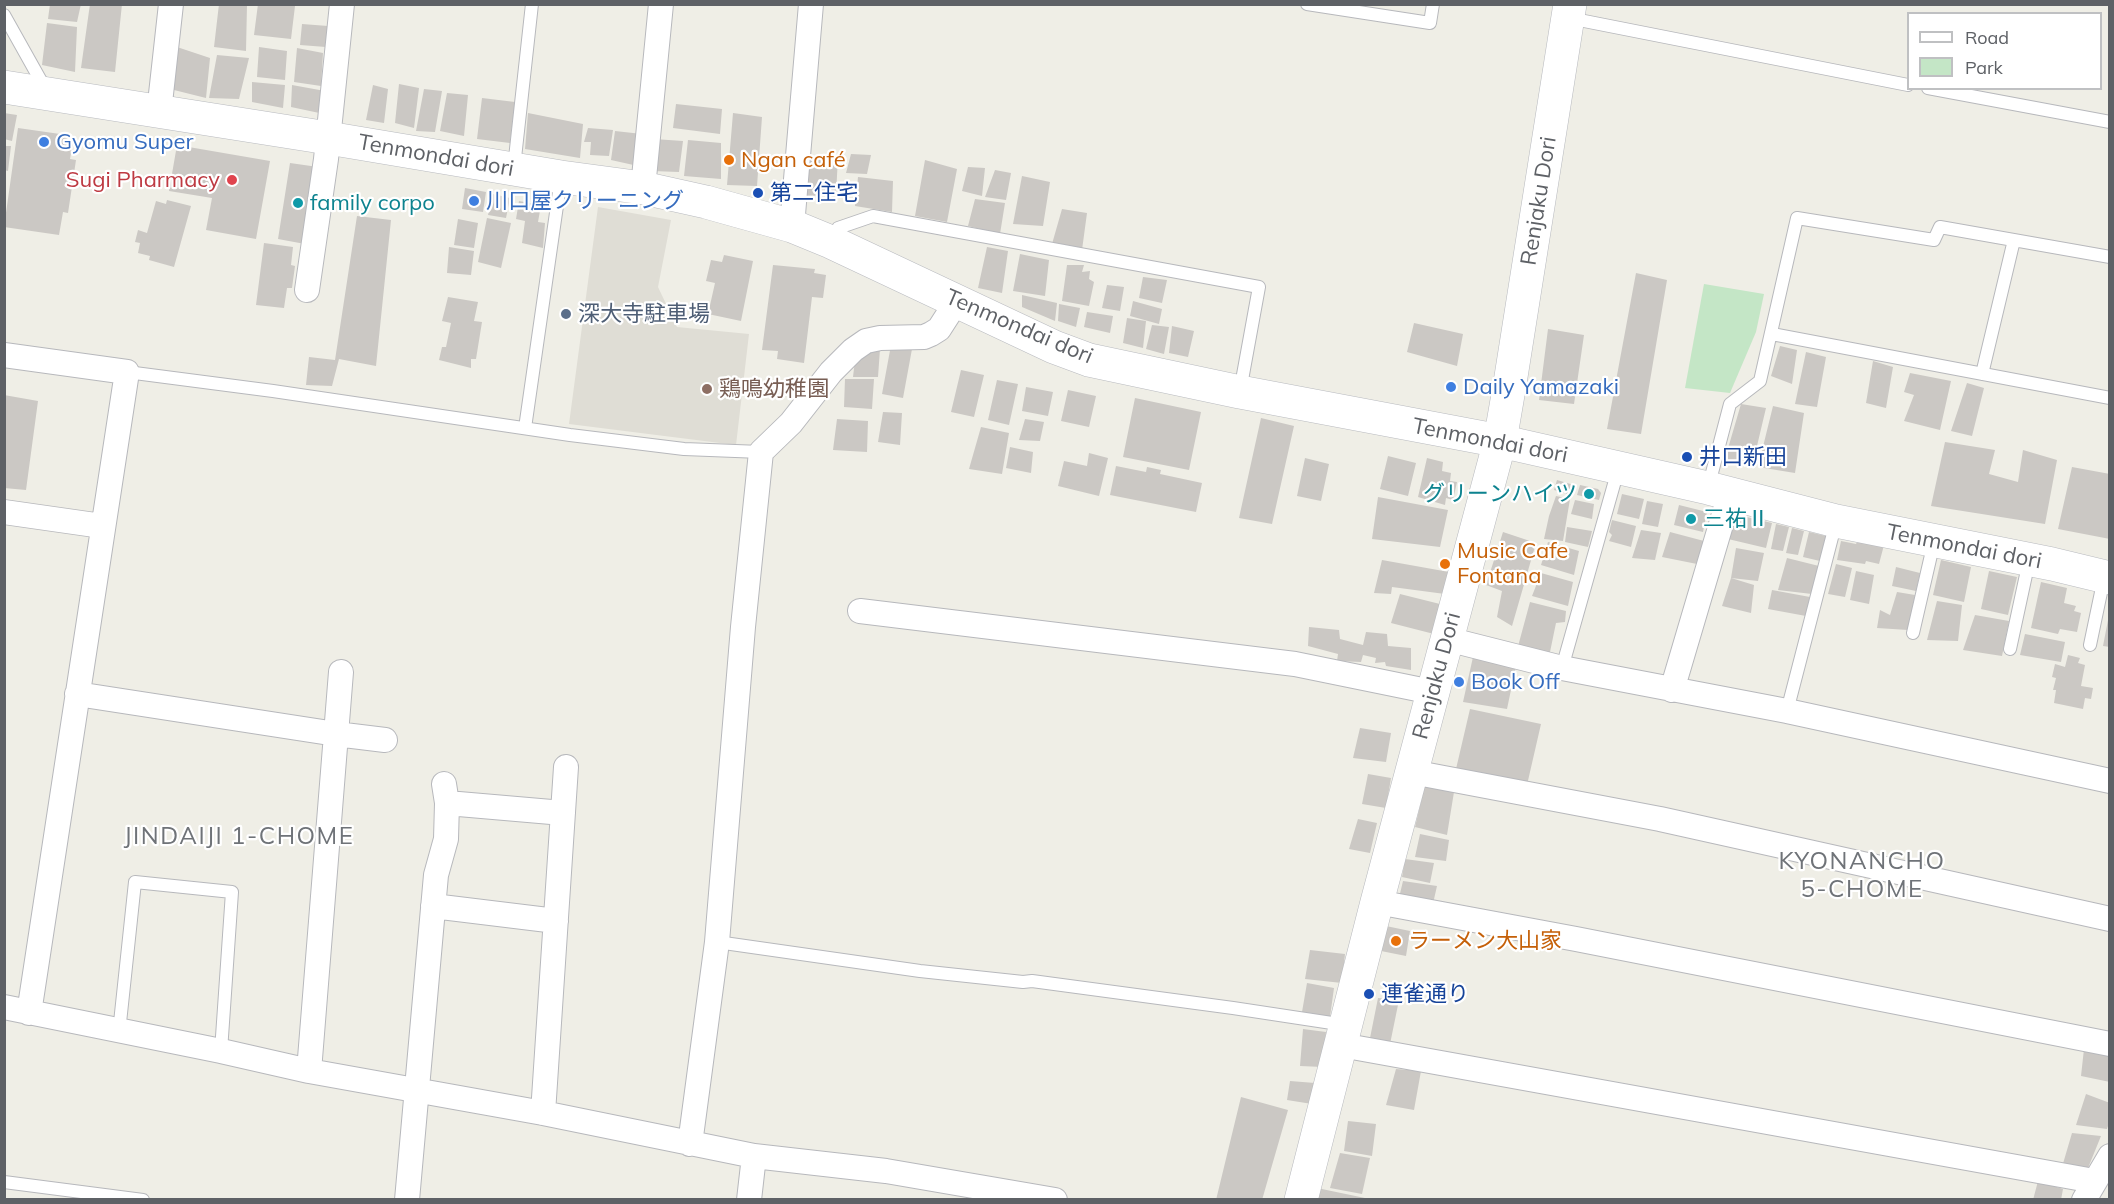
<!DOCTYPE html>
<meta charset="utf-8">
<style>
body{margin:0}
#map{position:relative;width:2114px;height:1204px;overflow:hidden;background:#efeee6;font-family:Mulish,sans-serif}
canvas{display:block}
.frame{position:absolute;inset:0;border:6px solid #5e6166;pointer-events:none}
.legend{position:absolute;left:1907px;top:12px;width:195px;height:78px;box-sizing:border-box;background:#fff;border:2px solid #bfc0c2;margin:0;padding:8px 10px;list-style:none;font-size:18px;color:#5e6166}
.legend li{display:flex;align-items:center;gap:12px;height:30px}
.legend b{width:30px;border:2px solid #bfc0c2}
</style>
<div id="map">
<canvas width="2114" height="1204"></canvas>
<div class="frame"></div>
<ul class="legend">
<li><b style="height:8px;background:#fff"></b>Road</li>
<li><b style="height:16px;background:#c4e6c6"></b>Park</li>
</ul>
</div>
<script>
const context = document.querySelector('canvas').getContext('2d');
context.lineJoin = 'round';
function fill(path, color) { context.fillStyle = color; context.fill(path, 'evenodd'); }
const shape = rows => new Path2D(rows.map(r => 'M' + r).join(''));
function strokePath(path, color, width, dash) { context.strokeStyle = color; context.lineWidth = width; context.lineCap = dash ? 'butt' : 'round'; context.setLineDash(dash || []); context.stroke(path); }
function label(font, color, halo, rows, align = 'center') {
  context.font = font + ' Mulish,"Noto Sans JP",sans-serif'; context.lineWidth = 4.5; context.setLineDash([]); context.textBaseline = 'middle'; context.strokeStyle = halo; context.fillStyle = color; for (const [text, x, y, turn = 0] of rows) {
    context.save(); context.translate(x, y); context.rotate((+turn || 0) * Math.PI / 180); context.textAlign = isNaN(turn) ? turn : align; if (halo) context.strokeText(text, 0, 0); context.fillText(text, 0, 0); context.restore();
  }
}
fill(shape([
 [598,207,671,220,658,287,677,327,749,334,736,445,569,424]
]), '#dfddd5');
fill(shape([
 [1704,284,1764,294,1756,332,1730,393,1685,388]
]), '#c4e6c6');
fill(shape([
 [50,4,81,4,77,22,48,19],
 [90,4,122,4,115,72,81,68],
 [219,4,247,5,246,51,214,47],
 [258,4,295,6,291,39,254,35],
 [47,23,77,27,75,72,42,65],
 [302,24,328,26,326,47,300,45],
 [174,46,210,58,206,98,170,89],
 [259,47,287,51,285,80,257,77],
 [297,48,323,53,321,86,294,82],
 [217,55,249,58,239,99,209,98],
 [252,82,285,85,283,108,252,102],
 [399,84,419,88,414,128,395,123],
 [292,85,325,91,324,114,291,107],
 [373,85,388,89,384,123,366,120],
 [424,89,442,91,435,132,416,131],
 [447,93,468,95,464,136,440,131],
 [482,98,515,102,510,143,477,139],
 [676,104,722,109,720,134,673,128],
 [4,113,17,115,12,141,4,139],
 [528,113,583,124,580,158,525,149],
 [733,113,762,117,757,186,727,185],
 [18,128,74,136,70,159,76,160,68,213,63,212,59,235,4,227],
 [588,128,613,130,609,156,590,155,591,142,584,142],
 [615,131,642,134,638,166,611,160],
 [654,139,683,141,679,172,652,171],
 [688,140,721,143,721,179,684,176],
 [177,145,270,161,256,239,206,230,212,198,169,191],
 [4,146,11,146,8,171,4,170],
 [851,154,871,155,867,174,846,173],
 [808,156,838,157,836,195,806,196],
 [925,160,957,169,947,222,915,216],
 [290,163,318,167,305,244,278,239],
 [968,167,985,168,982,196,962,191],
 [995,170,1011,173,1006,200,985,197],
 [1022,176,1050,182,1043,226,1013,224],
 [858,177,893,181,892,212,855,206],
 [465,188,486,192,483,212,462,209],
 [493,194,510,198,506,218,488,215],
 [975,199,1005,203,1000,234,968,226],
 [167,200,191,206,174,267,149,260,150,256,138,253,140,243,135,242,138,230,147,233,156,201,166,204],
 [519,201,541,205,538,222,545,223,543,248,522,243,525,221,516,219],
 [1062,209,1087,213,1082,250,1052,244],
 [357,216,391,220,376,366,339,359,332,386,306,385,309,357,335,360],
 [487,218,511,223,501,268,478,262],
 [458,219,478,223,474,248,454,245],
 [264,243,293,247,291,265,295,266,292,288,287,288,284,308,256,305],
 [449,247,474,251,471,275,447,273],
 [987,247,1008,251,1002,293,978,288],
 [1020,254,1049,260,1045,296,1013,291],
 [724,255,753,261,741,321,708,314,715,283,706,281,711,260,722,262],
 [773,265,815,269,814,273,826,275,823,298,812,297,804,363,777,359,778,351,762,350],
 [1067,265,1084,265,1082,272,1090,271,1089,279,1094,282,1089,306,1062,301],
 [1636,273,1667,280,1641,434,1607,429],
 [1143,277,1167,280,1162,303,1139,298],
 [1107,285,1124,287,1120,311,1102,308],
 [1022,295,1057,303,1055,321,1022,307],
 [448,297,478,302,474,321,482,322,476,359,471,359,471,368,439,360,442,347,446,347,451,323,442,321],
 [1133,301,1162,309,1159,324,1130,316],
 [1059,304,1080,308,1076,327,1058,321],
 [1087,312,1113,316,1110,333,1084,327],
 [1127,318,1146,321,1143,348,1123,343],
 [1414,323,1463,334,1457,366,1407,352],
 [1152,325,1169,327,1164,354,1146,349],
 [1172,326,1194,331,1188,357,1169,353],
 [1548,329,1584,335,1574,404,1539,400],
 [891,345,912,349,903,398,882,394],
 [1780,346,1797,350,1792,384,1771,376],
 [880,349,878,377,853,377,855,360,861,360,862,354],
 [1806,352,1826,357,1817,407,1795,404],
 [1873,361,1893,367,1886,408,1866,403],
 [961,370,984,375,974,417,951,412],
 [1910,373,1951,381,1940,430,1904,421,1914,395,1904,392],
 [845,379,874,379,872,409,844,407],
 [997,380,1018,384,1009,425,988,420],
 [1967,383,1984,388,1972,436,1951,431],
 [1026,387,1053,392,1048,416,1022,411],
 [1068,390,1096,396,1089,427,1061,421],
 [4,395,38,401,26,490,4,488],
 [1135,398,1201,412,1189,470,1123,457],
 [1741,404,1766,408,1752,467,1724,462],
 [1773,406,1804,413,1795,473,1758,467],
 [883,412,902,413,900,445,878,442],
 [1261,418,1294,426,1272,524,1239,518],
 [837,419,868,421,867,452,833,450],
 [1025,419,1044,422,1040,441,1019,440],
 [981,427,1009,433,1002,474,969,469],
 [1945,442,1995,450,1989,474,2018,482,2023,450,2057,460,2045,524,1931,506],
 [1010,447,1033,452,1031,473,1006,468],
 [1089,453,1108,458,1099,496,1058,486,1064,461,1087,466],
 [1388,456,1416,463,1408,496,1380,489],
 [1305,458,1329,464,1321,501,1297,496],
 [1427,458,1443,462,1442,471,1451,473,1450,481,1457,482,1453,500,1446,498,1445,505,1418,497],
 [1116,466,1146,472,1147,467,1161,470,1160,474,1202,483,1196,512,1110,495],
 [2072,467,2110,474,2110,539,2058,529],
 [1557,480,1574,485,1571,495,1554,490],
 [1580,485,1598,489,1601,493,1599,500,1577,495],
 [1622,494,1644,499,1639,519,1617,514],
 [1556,496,1570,499,1563,541,1544,539,1549,516],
 [1378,497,1448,510,1440,547,1372,539],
 [1575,500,1594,504,1592,519,1571,514],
 [1647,501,1663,504,1658,527,1642,524],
 [1679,505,1707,512,1703,532,1674,525],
 [1734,514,1772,523,1766,548,1728,539],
 [1612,520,1636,526,1631,547,1609,541,1612,535,1609,532],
 [1776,524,1789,527,1783,551,1771,549],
 [1567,527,1592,531,1588,547,1565,542],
 [1792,528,1804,531,1798,555,1786,553],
 [1641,530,1661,533,1655,560,1632,558],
 [1503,532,1536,543,1512,626,1497,617,1502,591,1486,585],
 [1670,532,1704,541,1697,564,1662,557],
 [1809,532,1826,536,1820,561,1803,557],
 [1841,541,1856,544,1857,542,1884,545,1879,564,1866,561,1865,564,1837,560],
 [1548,542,1579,551,1574,575,1541,565],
 [1736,548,1764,553,1758,581,1731,578],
 [1787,558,1819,566,1812,594,1778,590],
 [1382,560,1449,572,1445,594,1392,587,1391,594,1374,593],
 [1941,560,1971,567,1964,602,1933,595],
 [1836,564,1852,568,1845,597,1828,594],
 [1896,567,1920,573,1916,591,1892,586],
 [1856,571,1874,575,1869,604,1850,600],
 [1989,571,2017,577,2008,615,1981,609],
 [1541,573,1573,582,1568,606,1532,596],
 [1731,578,1754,585,1751,613,1722,606],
 [2041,582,2067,588,2064,603,2076,606,2074,611,2081,613,2077,632,2060,629,2058,634,2031,628],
 [1772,590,1810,597,1806,616,1768,609],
 [1897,592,1915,595,1908,630,1877,628,1880,610,1890,615],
 [1400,594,1440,604,1434,634,1391,623],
 [1937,601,1962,605,1958,641,1927,640],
 [1530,602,1566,611,1565,622,1556,623,1550,652,1547,652,1547,655,1517,650],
 [1975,615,2009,621,2002,656,1963,650],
 [2108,620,2110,620,2110,647,2103,646],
 [1309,627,1339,630,1340,639,1363,645,1366,632,1387,634,1388,646,1411,648,1411,670,1386,666,1385,662,1375,663,1376,658,1363,655,1361,662,1337,661,1338,654,1308,646],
 [2025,634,2065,642,2061,662,2020,655],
 [2068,655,2080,658,2078,663,2085,665,2081,686,2093,688,2091,699,2085,698,2083,709,2054,703,2056,690,2053,690,2056,678,2052,677,2055,664,2065,667],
 [1473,657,1516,666,1507,709,1463,702],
 [1470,709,1541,724,1527,785,1456,769],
 [1360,728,1391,733,1386,762,1353,758],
 [1368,774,1391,778,1386,808,1362,804],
 [1425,785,1454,792,1447,835,1415,827],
 [1358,819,1377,823,1370,853,1349,849],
 [1420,834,1449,840,1446,861,1415,857],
 [1405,859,1434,863,1430,883,1402,877],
 [1403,881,1437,886,1432,908,1398,902],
 [1386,926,1410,931,1406,956,1381,951],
 [1310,950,1345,954,1342,983,1305,979],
 [1307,983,1334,988,1330,1017,1302,1012],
 [1378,998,1399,1000,1389,1049,1369,1043],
 [1303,1029,1326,1032,1323,1067,1300,1066],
 [2084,1049,2110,1055,2110,1082,2081,1076],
 [1396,1069,1421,1071,1414,1110,1386,1105],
 [1290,1081,1315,1083,1312,1104,1287,1100],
 [2086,1094,2110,1103,2110,1120,2107,1129,2076,1125],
 [1241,1097,1288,1110,1262,1200,1216,1200],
 [1348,1121,1376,1124,1372,1156,1344,1151],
 [2072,1133,2101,1136,2088,1168,2062,1167],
 [1340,1153,1370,1158,1362,1194,1330,1188],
 [2038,1181,2063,1189,2061,1200,2033,1200],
 [1317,1188,1365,1198,1365,1200,1315,1200]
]), '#cbc8c4');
const service = shape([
 [1307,4,1430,23,1433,4],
 [4,15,46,90],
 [1569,18,1908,85],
 [1928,88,2110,122],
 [514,167,532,4],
 [831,241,838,228,873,216,1259,287,1240,391],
 [1772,334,2110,398],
 [127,372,273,391,570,435,684,449,761,452],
 [1982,374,2014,240],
 [525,428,561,178],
 [1708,488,1730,404,1760,381,1797,218,1934,240,1940,227,2110,257],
 [1913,633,1934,542],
 [2090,645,2104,578],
 [2010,649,2029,561],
 [1562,668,1618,470],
 [1787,711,1836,522],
 [717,942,920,971,1023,982,1032,981,1233,1008,1345,1025],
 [119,1032,135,882,232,892,221,1051],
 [4,1182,143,1200]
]);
const minor = shape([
 [159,112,171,4],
 [643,188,661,4],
 [792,226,811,4],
 [307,290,326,159,342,4],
 [4,355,127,372,29,1013],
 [4,512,102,526],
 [860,611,1295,664,1432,692],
 [1447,639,1562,668,1787,711,2110,781],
 [1672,690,1730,494],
 [77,694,336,734,385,740],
 [1412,772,1660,819,2110,919],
 [447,803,563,813],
 [1377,902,1576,939,2110,1044],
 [433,906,556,921],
 [4,1007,221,1051,309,1071,543,1113,754,1156,886,1171,1055,1200],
 [1341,1045,2094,1181],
 [309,1071,341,672],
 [543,1113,566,767],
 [690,1144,717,942,743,627,761,452,791,423,831,372,853,350,866,341,880,338,924,337,931,334,939,329,957,301],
 [407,1200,436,875,446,839,447,803,444,784],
 [749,1200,754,1156],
 [2084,1200,2110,1156]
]);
const secondary = shape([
 [4,87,328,138,561,177,643,188,706,202,792,226,831,242,1054,347,1089,360,1240,392,1500,441,1708,488,1836,521,2052,564,2110,578],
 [1301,1200,1377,902,1500,441,1510,383,1570,4]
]);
strokePath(service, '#b7b8bc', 14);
strokePath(minor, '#b7b8bc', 26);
strokePath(secondary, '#b8babf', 34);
strokePath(service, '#fff', 12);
strokePath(minor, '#fff', 24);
strokePath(secondary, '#fff', 33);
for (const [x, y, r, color] of [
 [44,142,6,"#3f7fe0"],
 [729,160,6,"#e8710a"],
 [232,180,6,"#e0444e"],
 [758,193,6,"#1a4fb4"],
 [474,201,6,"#3f7fe0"],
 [298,203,6,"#0f9aa8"],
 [566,314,6,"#5c6f8a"],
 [1451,387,6,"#3f7fe0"],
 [707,389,6,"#8d6e63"],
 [1687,457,6,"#1a4fb4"],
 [1589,494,6,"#0f9aa8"],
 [1691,519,6,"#0f9aa8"],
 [1445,564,6,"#e8710a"],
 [1459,682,6,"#3f7fe0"],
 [1396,941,6,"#e8710a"],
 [1369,994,6,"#1a4fb4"]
]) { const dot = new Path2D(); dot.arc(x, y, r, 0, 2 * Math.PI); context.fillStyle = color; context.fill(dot); strokePath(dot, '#fff', 2); }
label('22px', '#366cbe', '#fff', [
 ["Gyomu Super",56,142],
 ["川口屋クリーニング",486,201],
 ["Daily Yamazaki",1463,387],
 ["Book Off",1471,682]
], 'left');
label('22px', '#5e6166', '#fff', [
 ["Tenmondai dori",436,156,10],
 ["Renjaku Dori",1539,201,-81],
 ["Tenmondai dori",1019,327,23],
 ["Tenmondai dori",1490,441,11],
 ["Tenmondai dori",1964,547,11],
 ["Renjaku Dori",1437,676,-75]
]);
label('22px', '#c56008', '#fff', [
 ["Ngan café",741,160],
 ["Music Cafe",1457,551],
 ["Fontana",1457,576],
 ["ラーメン大山家",1408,941]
], 'left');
label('22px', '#be3a42', '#fff', [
 ["Sugi Pharmacy",220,180]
], 'right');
label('22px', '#164399', '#fff', [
 ["第二住宅",770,193],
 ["井口新田",1699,457],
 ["連雀通り",1381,994]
], 'left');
label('22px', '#0d838f', '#fff', [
 ["family corpo",310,203],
 ["グリーンハイツ",1577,494,"right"],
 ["三祐Ⅱ",1703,519]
], 'left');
label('22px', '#4e5e75', '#fff', [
 ["深大寺駐車場",578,314]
], 'left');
label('22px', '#785e54', '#fff', [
 ["鶏鳴幼稚園",719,389]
], 'left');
context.letterSpacing = '1.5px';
label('24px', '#6f7378', '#fff', [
 ["JINDAIJI 1-CHOME",239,837],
 ["KYONANCHO",1862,862],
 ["5-CHOME",1862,890]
]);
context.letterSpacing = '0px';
</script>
